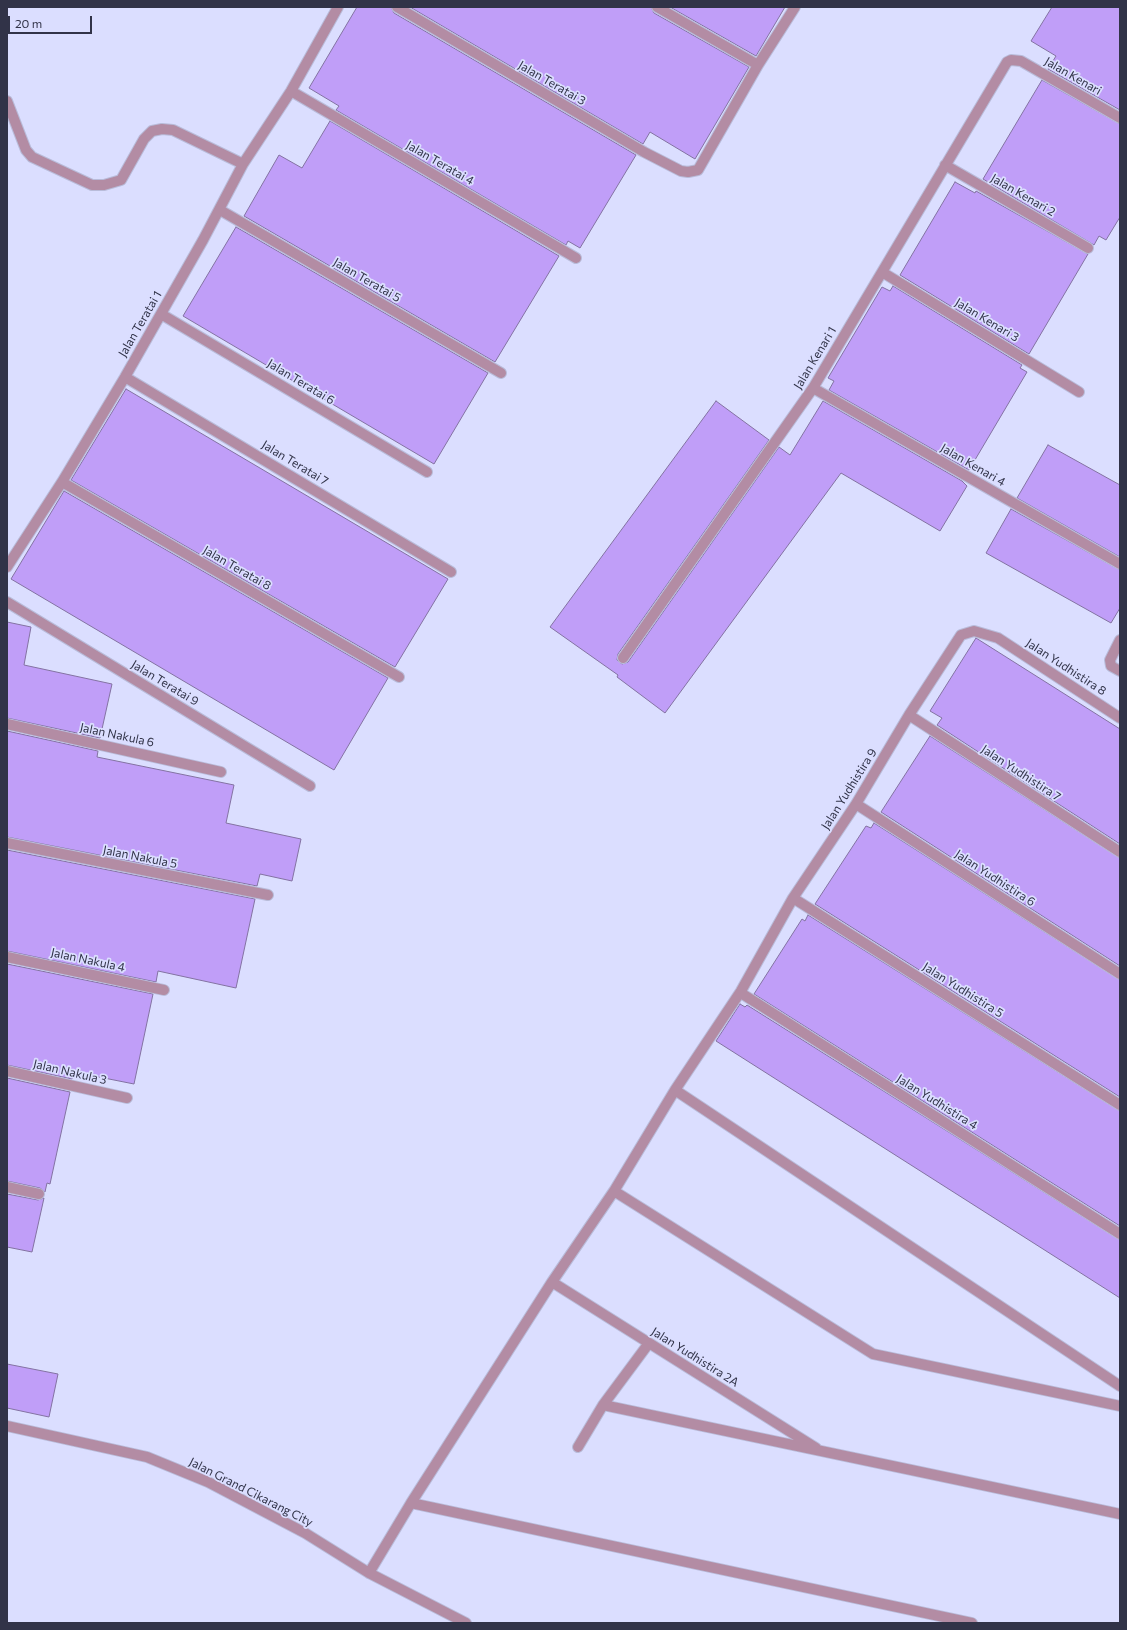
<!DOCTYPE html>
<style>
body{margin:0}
#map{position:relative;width:1127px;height:1630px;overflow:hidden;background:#dbdeff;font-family:Commissioner,sans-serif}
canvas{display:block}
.frame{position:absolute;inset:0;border:8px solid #313348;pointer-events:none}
.scale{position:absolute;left:8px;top:16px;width:84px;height:18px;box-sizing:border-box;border:2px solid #313348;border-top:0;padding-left:5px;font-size:12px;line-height:14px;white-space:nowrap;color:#313348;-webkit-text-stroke:3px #dbdeff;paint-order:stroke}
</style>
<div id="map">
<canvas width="1127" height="1630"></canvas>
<div class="frame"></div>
<div class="scale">20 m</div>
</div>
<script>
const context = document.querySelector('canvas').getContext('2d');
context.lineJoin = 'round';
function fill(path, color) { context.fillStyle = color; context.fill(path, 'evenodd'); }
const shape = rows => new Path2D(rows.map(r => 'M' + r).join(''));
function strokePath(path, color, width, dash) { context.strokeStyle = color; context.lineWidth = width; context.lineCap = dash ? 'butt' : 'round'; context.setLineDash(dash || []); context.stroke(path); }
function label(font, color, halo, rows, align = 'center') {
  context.font = font + ' Commissioner,sans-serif'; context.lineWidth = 3.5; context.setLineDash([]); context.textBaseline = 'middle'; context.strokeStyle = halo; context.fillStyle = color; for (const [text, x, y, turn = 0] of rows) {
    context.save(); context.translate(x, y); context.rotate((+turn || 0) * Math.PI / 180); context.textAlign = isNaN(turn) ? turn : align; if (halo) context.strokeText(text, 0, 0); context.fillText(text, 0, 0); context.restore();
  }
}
const building = shape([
 [357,7,391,7,394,13,636,155,580,248,568,241,566,245,336,110,339,106,309,88,357,7],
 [410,7,651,7,654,13,749,67,695,159,650,132,643,144,410,7],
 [670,7,785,7,756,56,670,7],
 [1052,7,1120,7,1120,110,1048,69,1056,56,1031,41,1052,7],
 [1042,80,1120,124,1120,217,1106,240,1099,236,1094,245,983,179,1042,80],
 [330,121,559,256,495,362,244,216,279,155,302,168,330,121],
 [955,182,975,193,976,191,1088,254,1029,354,900,275,955,182],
 [236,227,488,373,434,464,183,316,236,227],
 [893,286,1022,365,1020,368,1027,372,969,470,829,390,834,381,828,378,882,287,890,291,893,286],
 [126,389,448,579,395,667,71,480,126,389],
 [716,401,769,440,618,654,617,660,622,664,628,662,779,447,790,455,823,401,962,481,967,486,940,531,841,473,665,713,617,677,618,675,550,627,716,401],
 [1048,445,1120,485,1120,557,1017,498,1048,445],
 [64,491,388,678,334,770,11,579,64,491],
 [1011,509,1120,570,1120,608,1111,623,986,553,1011,509],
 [7,622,31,627,24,665,112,684,100,738,7,718,7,622],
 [976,638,1120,729,1120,844,937,725,942,718,930,711,976,638],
 [7,731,98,751,97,757,234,785,226,823,301,839,292,881,260,874,257,886,7,837,7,731],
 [930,736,1120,858,1120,966,881,812,930,736],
 [874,823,1120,980,1120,1097,815,904,866,826,871,828,874,823],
 [7,850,255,899,236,988,158,971,156,982,7,951,7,850],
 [808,915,1120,1111,1120,1226,754,994,802,919,805,921,808,915],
 [7,964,153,994,134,1084,74,1072,72,1079,7,1065,7,964],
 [740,1004,745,1007,747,1005,1120,1240,1120,1298,716,1041,740,1004],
 [7,1078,70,1092,50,1184,47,1183,45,1192,40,1188,7,1181,7,1078],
 [7,1194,38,1200,44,1198,32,1252,7,1247,7,1194],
 [7,1364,58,1374,49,1417,7,1408,7,1364]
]);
fill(building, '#c09ef8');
strokePath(building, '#8372a2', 1);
const minor = shape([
 [397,7,644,152,681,171,688,172,698,170,758,65,795,7],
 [657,7,758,65],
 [291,91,576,258],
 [7,101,26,150,32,157,92,185,104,185,121,180,144,139,152,131,162,129,173,130,243,164],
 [945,165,1088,248],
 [220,210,501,373],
 [882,272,1079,392],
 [161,314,427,472],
 [125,377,451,572],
 [813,388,1120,564],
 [62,482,399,677],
 [7,567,62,482,125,377,203,240,243,164,291,91,338,7],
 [7,602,310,786],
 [1120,640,1110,660,1111,666,1120,671],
 [623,658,813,388,1007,62,1011,60,1021,61,1120,118],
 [909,715,1120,852],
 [7,724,221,772],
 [856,804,1120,974],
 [7,843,268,895],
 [793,898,1120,1105],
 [7,957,164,990],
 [741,991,744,995,1120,1234],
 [7,1071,127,1098],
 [675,1090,1120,1386],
 [7,1187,39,1194],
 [614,1191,873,1354,1120,1406],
 [552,1282,816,1448],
 [603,1405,1120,1514],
 [7,1426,147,1457,208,1482,305,1533,369,1573,466,1623],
 [578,1447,603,1405,649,1343],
 [411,1503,972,1623],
 [369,1573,411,1503,552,1282,614,1191,675,1090,741,991,793,898,856,804,909,715,961,635,974,631,998,638,1120,718]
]);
strokePath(minor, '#b9bcda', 12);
strokePath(minor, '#b38ca4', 10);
label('12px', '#313348', '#dbdeff', [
 ["Jalan Kenari",1073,76,30],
 ["Jalan Teratai 3",552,83,30],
 ["Jalan Teratai 4",440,163,30],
 ["Jalan Kenari 2",1023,195,30],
 ["Jalan Teratai 5",367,280,30],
 ["Jalan Kenari 3",987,320,31],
 ["Jalan Teratai 1",140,324,-60],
 ["Jalan Kenari 1",815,358,-59],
 ["Jalan Teratai 6",301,382,31],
 ["Jalan Teratai 7",295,463,31],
 ["Jalan Kenari 4",973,465,30],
 ["Jalan Teratai 8",237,568,30],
 ["Jalan Yudhistira 8",1066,667,33],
 ["Jalan Teratai 9",165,683,31],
 ["Jalan Nakula 6",117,735,12],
 ["Jalan Yudhistira 7",1021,773,33],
 ["Jalan Yudhistira 9",849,789,-58],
 ["Jalan Nakula 5",140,857,11],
 ["Jalan Yudhistira 6",995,878,33],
 ["Jalan Nakula 4",88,960,12],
 ["Jalan Yudhistira 5",963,990,32],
 ["Jalan Nakula 3",70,1072,13],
 ["Jalan Yudhistira 4",937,1102,32],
 ["Jalan Yudhistira 2A",695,1357,32],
 ["Jalan Grand Cikarang City",251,1492,27]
]);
</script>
